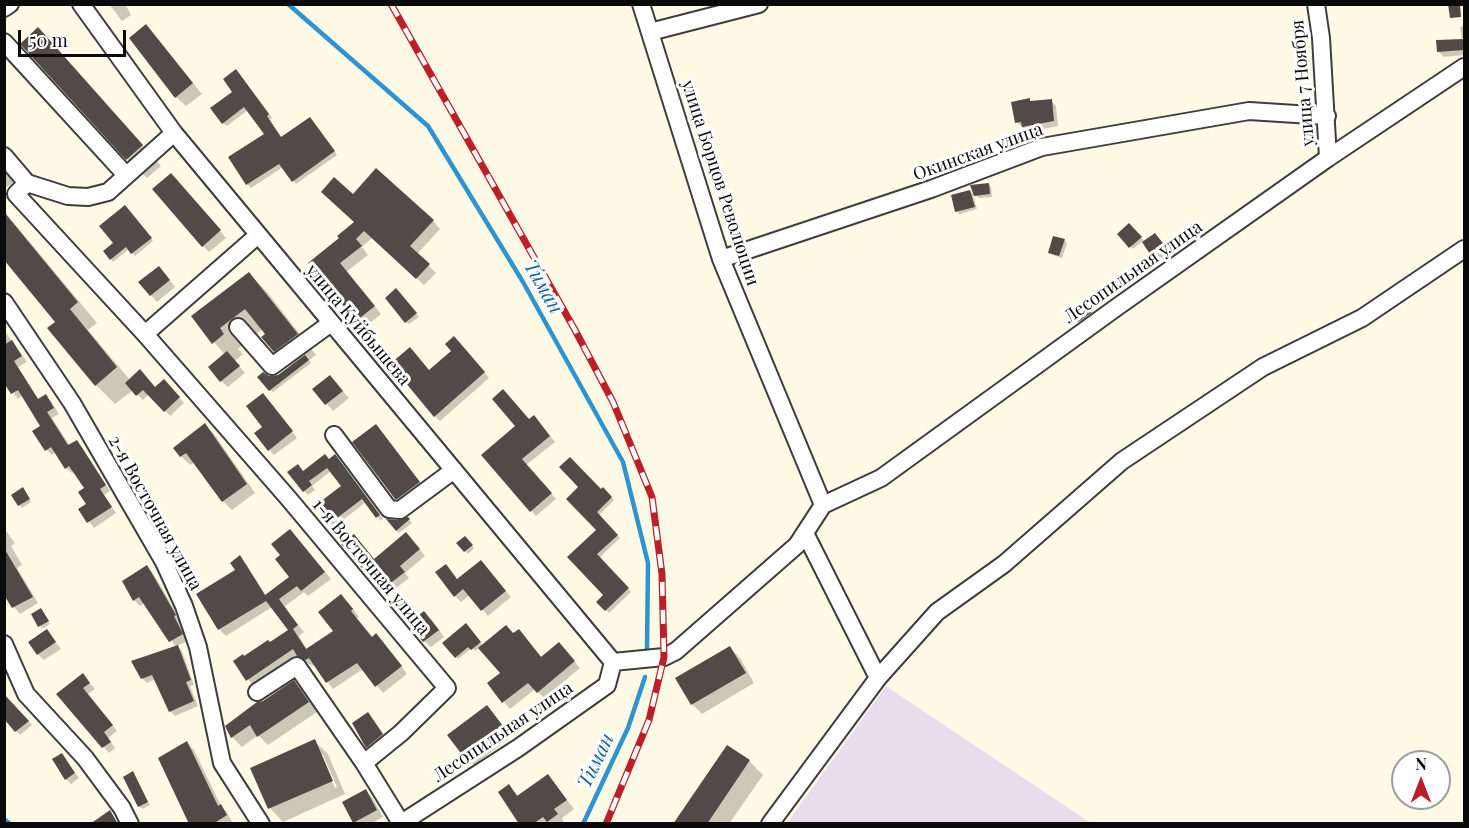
<!DOCTYPE html>
<meta charset="utf-8">
<style>
body{margin:0}
#map{position:relative;width:1469px;height:828px;overflow:hidden;background:#fffae6;font-family:"Playfair Display",serif}
canvas{display:block}
.frame{position:absolute;inset:0;border:6px solid #0a0a0a;pointer-events:none}
.north{position:absolute;left:1391px;top:750px;width:60px;height:60px;box-sizing:border-box;background:#fff;border:2px solid #9d9d9d;border-radius:50%;rotate:0deg;font-size:16px;font-weight:700;line-height:24px;text-align:center;color:#0a0a0a}
.north::after{content:'';display:block;margin:auto;width:21px;height:27px;background:#bc1f2a;clip-path:polygon(50% 0,100% 100%,50% 72%,0 100%)}
.scale{position:absolute;left:18px;top:30px;width:108px;height:27px;box-sizing:border-box;border:3px solid #0a0a0a;border-top:0;padding-left:8px;font-size:18px;line-height:21px;white-space:nowrap;color:#0a0a0a;-webkit-text-stroke:4px #fff;paint-order:stroke}
</style>
<div id="map">
<canvas width="1469" height="828"></canvas>
<div class="frame"></div>
<div class="north">N</div>
<div class="scale">50 m</div>
</div>
<script>
const context = document.querySelector('canvas').getContext('2d');
context.lineJoin = 'round';
function fill(path, color) { context.fillStyle = color; context.fill(path, 'evenodd'); }
const shape = rows => new Path2D(rows.map(r => 'M' + r).join(''));
function strokePath(path, color, width, dash) { context.strokeStyle = color; context.lineWidth = width; context.lineCap = dash ? 'butt' : 'round'; context.setLineDash(dash || []); context.stroke(path); }
function label(font, color, halo, rows, align = 'center') {
  context.font = font + ' "Playfair Display",serif'; context.lineWidth = 6; context.setLineDash([]); context.textBaseline = 'middle'; context.strokeStyle = halo; context.fillStyle = color; for (const [text, x, y, turn = 0] of rows) {
    context.save(); context.translate(x, y); context.rotate((+turn || 0) * Math.PI / 180); context.textAlign = isNaN(turn) ? turn : align; if (halo) context.strokeText(text, 0, 0); context.fillText(text, 0, 0); context.restore();
  }
}
fill(shape([
 [886,686,1091,823,787,823]
]), '#e8ddea');
fill(shape([
 [109,4,125,4,131,15,122,21],
 [146,26,202,94,186,106,176,97],
 [1464,26,1464,55,1444,57,1438,51,1462,40,1460,27],
 [38,29,161,166,147,178,127,159],
 [239,74,272,118,269,120,282,138,313,122,337,155,296,184,283,167,251,188,247,184,266,134,248,110,227,126,223,123],
 [1029,100,1032,103,1051,101,1056,106,1058,126,1028,132,1022,127,1017,122],
 [4,171,14,182,4,189],
 [177,181,226,238,209,252,203,246],
 [989,185,991,187,992,197,979,198,976,195],
 [970,191,973,194,977,209,959,214,957,211],
 [353,196,433,221,440,229,417,254,436,273,424,285,372,238,362,247,368,255,346,272,381,314,364,328,310,264,341,238,356,223],
 [127,210,153,241,135,256,129,249,113,262,111,259],
 [4,211,97,323,88,330,130,380,156,389,164,381,184,403,170,416,149,394,143,400,133,390,115,404,96,385,57,322,4,258],
 [1129,225,1145,242,1155,235,1171,254,1160,262,1143,241,1133,249,1119,234],
 [1064,240,1067,243,1062,258,1053,255,1050,252],
 [165,274,175,287,157,302,151,295],
 [249,274,268,293,316,355,309,360,311,363,273,392,270,390,268,378,278,376,291,367,275,351,263,329,238,349,243,354,235,361,245,373,228,387,221,381,225,355,193,317],
 [399,292,419,317,409,324,406,322],
 [1088,308,1094,316,1082,324,1073,313],
 [4,330,27,362,18,367,39,400,46,396,51,401,59,414,52,418,70,446,77,441,82,447,110,491,104,495,116,513,94,528,80,509,88,504,86,488,75,472,72,473,66,468,56,452,52,455,47,450,42,426,23,395,18,399,4,380],
 [459,344,489,378,440,421,435,416,430,372],
 [336,383,349,398,333,411,314,389],
 [268,400,297,438,274,455,269,450,264,427],
 [530,421,539,422,555,442,526,465,556,499,536,516,483,455],
 [205,425,214,434,255,493,232,510,223,501,195,462,190,465,181,456],
 [376,426,425,489,403,505,396,498],
 [329,460,339,460,383,519,381,521,378,517,366,502,334,527,330,523,329,511,343,486,331,471,312,486,315,490,308,495,304,491,304,473],
 [603,489,614,500,599,515,620,538,599,558,631,592,609,613,598,602,605,595,569,557,598,531,568,499],
 [25,492,31,502,22,508,19,505],
 [408,519,412,523,399,533,389,521,399,522],
 [4,528,15,543,11,546,22,565,17,568,38,603,20,614,14,607,4,589],
 [296,537,331,579,308,596,304,592,284,607,304,632,299,636,307,650,335,631,348,602,359,617,356,619,372,638,383,642,407,674,383,693,363,669,333,689,315,664,313,666,305,662,299,656,254,687,235,662,244,658,290,630,272,607,226,636,219,629,237,570,239,557,246,564,266,596,291,577],
 [465,538,474,548,468,554,458,543],
 [412,540,425,556,405,573,409,578,391,592,383,584,380,587,375,581,374,560],
 [147,567,153,573,181,621,179,623,188,641,177,646,182,651,194,685,190,686,198,706,175,716,170,711,155,679,147,683,142,678,176,647,145,603,140,606,134,600],
 [487,568,511,597,488,616,470,595,461,602,455,596,458,581],
 [43,613,50,624,42,629,33,614],
 [431,619,444,637,431,647,424,641],
 [468,628,483,646,514,635,525,637,542,658,565,650,580,668,544,698,535,689,510,709,489,684,502,673,480,647,475,651,472,648,458,659,444,643],
 [47,631,61,649,44,660,38,654],
 [730,648,740,658,754,683,702,714,692,704],
 [88,681,95,689,88,694,117,731,108,738,115,748,109,753,59,694],
 [294,682,304,692,317,712,268,745,258,735,242,747,232,737],
 [4,696,32,725,20,735,16,731],
 [487,707,511,737,474,765,464,755],
 [371,717,385,737,370,749,367,747],
 [314,741,328,754,345,794,283,822,270,808,252,769],
 [320,755,323,755,337,787,335,788],
 [187,743,194,750,221,806,227,813,233,823,232,824,191,824],
 [728,747,749,761,763,775,729,824,675,824],
 [61,754,79,778,71,784,66,779],
 [135,776,150,805,142,809,139,806],
 [548,776,574,809,562,818,564,824,521,824,509,786,519,796],
 [365,790,372,797,383,817,370,824,356,824,355,822]
]), '#0003');
strokePath(shape([
 [288,4,428,126,523,282,623,462,648,563,647,649],
 [4,819,10,824],
 [583,824,628,728,645,677]
]), '#2f93d0', 4.5);
fill(shape([
 [1448,4,1460,4,1461,17,1450,18],
 [146,24,193,83,175,98,129,38],
 [38,27,143,145,126,160,20,44],
 [1464,39,1464,50,1437,52,1436,40],
 [236,69,269,114,267,116,281,137,310,117,335,151,292,182,279,164,246,185,228,157,264,134,244,107,222,124,210,108,232,92,223,79],
 [1030,98,1030,101,1052,99,1054,121,1022,127,1021,122,1015,123,1011,102],
 [376,168,434,220,410,246,430,264,416,279,364,231,356,239,362,246,340,263,375,306,356,321,308,263,339,238,337,236,354,222,321,192,334,177,353,194],
 [171,173,221,230,202,247,152,189],
 [989,183,990,194,974,196,970,185],
 [970,190,975,207,955,212,951,195],
 [125,205,152,238,131,254,126,247,110,260,103,251,113,243,99,226],
 [4,212,78,302,70,309,117,367,95,386,47,328,55,322,4,260],
 [1129,223,1142,237,1129,248,1117,234],
 [1155,233,1166,247,1152,257,1142,242],
 [1053,236,1065,239,1059,256,1048,253],
 [159,266,170,280,150,296,138,282],
 [249,272,298,334,274,352,261,337,265,334,245,309,220,328,224,334,212,344,191,316],
 [396,288,417,313,405,323,385,298],
 [1085,303,1092,312,1078,322,1071,313],
 [454,336,485,372,434,417,390,364,410,347,429,370,451,351,445,344],
 [12,340,22,356,14,361,38,399,46,394,54,408,47,412,68,445,77,440,106,485,100,489,112,507,87,523,78,509,86,504,78,492,84,488,69,466,65,469,51,447,45,451,32,431,40,426,18,390,11,394,4,383,4,345],
 [227,351,240,366,220,382,208,367],
 [305,355,309,360,269,391,257,377,263,372,269,376,278,375],
 [140,369,155,387,164,379,180,397,164,412,143,390,136,396,125,383],
 [330,375,343,391,325,405,312,389],
 [503,389,529,419,534,415,550,436,522,459,552,493,530,512,481,455,515,426,492,399],
 [263,393,293,431,268,451,254,433,262,427,246,406],
 [205,423,247,484,222,502,186,453,180,457,173,448],
 [376,424,420,482,397,499,395,499,352,442],
 [325,454,329,459,335,454,380,515,376,518,362,499,329,524,322,514,327,511,320,502,341,486,327,468,309,481,312,485,303,492,287,472,298,464,303,471],
 [570,457,601,489,603,487,612,497,597,512,618,535,597,554,629,588,605,611,596,602,603,595,567,557,596,530,566,499,578,487,559,467],
 [23,487,30,499,18,506,11,495],
 [408,517,410,519,396,531,386,519,399,520],
 [290,529,325,572,301,591,297,586,279,599,298,625,293,629,306,649,333,631,318,612,341,594,353,609,351,611,372,637,376,633,402,666,375,687,357,663,326,683,309,658,305,660,297,656,293,649,246,681,233,661,243,654,244,656,268,640,270,642,288,630,266,601,218,630,196,594,235,570,230,563,240,555,265,595,289,577,275,559,280,555,271,544],
 [406,532,420,549,400,566,405,572,384,588,377,579,374,582,341,544,354,534,374,559],
 [465,536,473,545,464,552,456,543],
 [4,548,33,597,12,608,4,595],
 [481,560,506,591,481,611,463,589,454,597,435,572,446,564,457,579],
 [147,565,176,615,174,616,183,634,169,642,139,597,133,601,122,581],
 [41,608,49,621,38,627,31,614],
 [424,611,439,630,423,642,409,623],
 [466,623,481,642,471,650,468,647,455,658,442,643],
 [506,625,513,633,519,629,541,657,559,642,575,661,537,693,528,683,502,703,487,683,500,673,478,648],
 [47,629,56,642,37,655,28,642],
 [178,645,191,680,186,682,194,701,169,712,152,675,141,679,131,661],
 [730,646,746,673,691,705,675,678],
 [83,673,90,683,83,688,113,725,104,732,111,742,102,748,56,694],
 [294,680,309,702,257,737,250,725,231,738,225,726,257,702,263,701],
 [4,694,29,721,15,732,4,719],
 [487,705,503,726,463,756,447,735],
 [368,712,383,734,366,748,352,723],
 [315,739,333,781,268,809,250,768],
 [187,741,218,806,221,804,227,815,213,824,189,824,158,758],
 [727,745,750,760,707,824,673,824],
 [62,753,75,773,65,780,52,759],
 [133,771,148,802,138,807,123,777],
 [548,774,567,800,554,809,558,814,547,822,543,817,533,824,519,824,498,792,509,784,517,796],
 [366,789,377,810,353,823,342,802],
 [110,810,118,824,90,824]
]), '#524a46');
const minor = shape([
 [81,4,174,133,613,662],
 [641,4,721,259,823,505],
 [1316,4,1321,38,1328,158],
 [4,8,10,4],
 [650,32,759,4],
 [4,42,126,175],
 [4,156,27,183,68,196,88,197,108,192,174,133],
 [27,183,16,194,145,334,289,499,447,688,401,733,364,763,401,823],
 [721,259,931,189,1042,147,1249,111,1327,116],
 [4,302,72,403,164,562,184,606,198,647,222,763,261,824],
 [238,327,272,366,331,323],
 [145,334,258,235],
 [334,435,389,509,400,510,454,470],
 [823,505,881,478,1117,307,1328,158,1464,67],
 [805,533,878,678],
 [4,644,26,694,85,758,122,808,130,824],
 [613,662,664,657,676,651,797,545,823,505],
 [257,692,297,666,364,763],
 [400,824,518,748,607,685,613,662],
 [770,824,878,678,937,612,1004,564,1122,461,1263,367,1362,318,1464,249]
]);
strokePath(minor, '#3d3d3d', 20);
strokePath(minor, '#fff', 16);
const rail = shape([
 [391,4,575,330,613,402,652,497,662,574,664,657,649,720,606,824]
]);
strokePath(rail, '#bc1f2a', 7);
strokePath(rail, '#fff', 4.5, [14]);
label('18px', '#0a0a0a', '#fff', [
 ["улица 7 Ноября",1303,83,-95],
 ["Окинская улица",978,152,-20],
 ["улица Борцов Революции",720,183,72],
 ["Лесопильная улица",1133,272,-35],
 ["улица Куйбышева",358,325,50],
 ["2-я Восточная улица",155,513,61],
 ["1-я Восточная улица",371,567,50],
 ["Лесопильная улица",503,732,-34]
]);
label('italic 20px', '#11639d', '#fff', [
 ["Тиман",543,287,60],
 ["Тиман",596,761,-64]
]);
</script>
